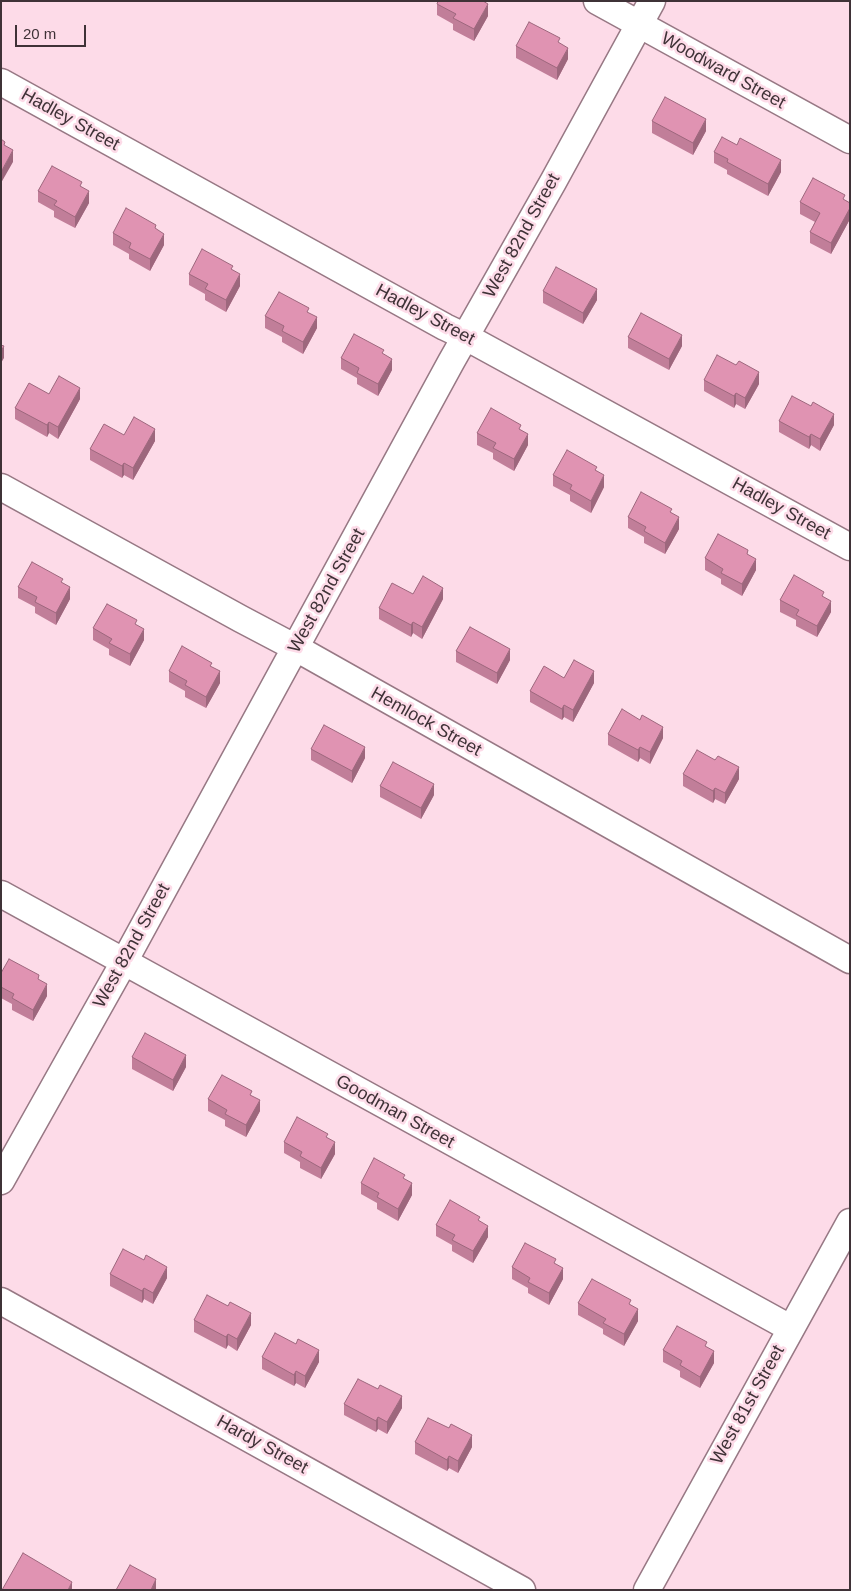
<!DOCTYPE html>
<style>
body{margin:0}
#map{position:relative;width:851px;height:1591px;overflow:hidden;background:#fddbe8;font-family:Helvetica,sans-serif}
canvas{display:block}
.frame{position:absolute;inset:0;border:2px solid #3f3237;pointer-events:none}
.scale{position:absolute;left:15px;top:25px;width:71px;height:22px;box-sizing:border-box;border:2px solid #3f3237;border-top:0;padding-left:6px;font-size:15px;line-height:18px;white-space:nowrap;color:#3f3237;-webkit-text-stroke:4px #fddbe8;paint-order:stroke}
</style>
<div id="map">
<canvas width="851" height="1591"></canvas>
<div class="frame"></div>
<div class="scale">20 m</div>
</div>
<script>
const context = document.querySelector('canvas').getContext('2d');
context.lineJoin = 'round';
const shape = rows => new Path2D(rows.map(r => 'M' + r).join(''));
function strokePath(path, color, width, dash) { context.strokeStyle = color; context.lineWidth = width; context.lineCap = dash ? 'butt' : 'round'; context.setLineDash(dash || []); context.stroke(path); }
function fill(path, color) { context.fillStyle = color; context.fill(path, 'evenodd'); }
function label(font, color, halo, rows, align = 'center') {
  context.font = font + ' Helvetica,sans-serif'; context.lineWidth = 5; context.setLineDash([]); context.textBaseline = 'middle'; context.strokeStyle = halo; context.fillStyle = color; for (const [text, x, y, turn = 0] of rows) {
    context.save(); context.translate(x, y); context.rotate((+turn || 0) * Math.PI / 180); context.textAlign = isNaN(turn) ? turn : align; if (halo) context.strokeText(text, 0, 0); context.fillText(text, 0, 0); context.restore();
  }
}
const minor = shape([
 [597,1,850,140],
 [1,82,445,327,466,337,850,547],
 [1,487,241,619,296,648,850,960],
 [1,894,790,1328],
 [1,1181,124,962,451,362,553,182,652,1],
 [1,1301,522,1590],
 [647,1590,850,1222]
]);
strokePath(minor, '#977884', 29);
strokePath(minor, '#fff', 26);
fill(shape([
 [437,4,488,16,474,41,453,30,453,24,437,15],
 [560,43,568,59,557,80,516,58,516,46],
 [652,121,706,131,693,155,652,133],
 [737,145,781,172,768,196,727,174,727,170,714,163,714,152],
 [82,187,89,203,75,228,54,217,54,211,38,202,38,191],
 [845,200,850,203,850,219,831,254,810,243,810,232,815,222,800,214,800,202],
 [156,229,164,245,150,271,129,259,129,254,113,245,113,233],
 [233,270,240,286,226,312,205,300,205,294,189,285,189,274],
 [543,291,597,300,583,324,543,303],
 [309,313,317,328,303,354,282,342,282,337,265,328,265,316],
 [628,337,682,346,669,370,628,348],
 [384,354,392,370,378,396,357,384,357,378,341,369,341,358],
 [704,380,759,384,745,409,736,404,734,408,704,391],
 [49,394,80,399,58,439,49,433,47,437,15,419,15,408],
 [779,421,834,425,820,451,811,445,809,449,779,432],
 [521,430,528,445,514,471,493,459,493,453,477,445,477,433],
 [124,435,155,441,133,480,124,475,122,478,90,460,90,449],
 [597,471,604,487,591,513,570,501,570,495,553,486,553,475],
 [672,513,679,529,665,554,644,543,644,537,628,528,628,517],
 [748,555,756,570,742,596,721,584,721,579,705,570,705,558],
 [63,583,70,599,56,625,35,613,35,607,18,598,18,587],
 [413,594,443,599,422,639,413,633,411,637,379,619,379,608],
 [824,597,831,612,817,637,796,626,796,620,780,612,780,600],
 [137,625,144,640,130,666,109,655,109,649,93,640,93,628],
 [456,651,510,660,497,684,456,662],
 [212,667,220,683,206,708,185,697,185,691,169,682,169,671],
 [564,678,594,683,573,722,564,717,562,720,530,702,530,691],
 [608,734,663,738,650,764,640,758,638,762,608,745],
 [311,749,365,758,352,783,311,760],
 [683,774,739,779,725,804,715,799,713,803,683,786],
 [380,786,434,795,421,819,380,797],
 [1,973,39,980,47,996,33,1021,12,1010,12,1004,1,998],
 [132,1057,186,1067,173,1091,132,1069],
 [252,1096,260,1111,246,1137,225,1126,225,1120,208,1111,208,1099],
 [328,1138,335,1154,321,1179,300,1168,300,1162,284,1153,284,1142],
 [405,1179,412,1195,398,1221,377,1209,377,1203,361,1194,361,1183],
 [480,1221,488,1237,473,1263,452,1251,452,1245,436,1236,436,1225],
 [144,1260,167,1278,153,1304,144,1299,142,1303,110,1286,110,1274],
 [556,1264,563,1279,549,1305,528,1293,528,1288,512,1279,512,1267],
 [578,1303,631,1305,638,1321,624,1346,603,1334,603,1329,578,1315],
 [194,1320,251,1325,237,1351,228,1345,226,1349,194,1332],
 [707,1347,714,1363,700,1388,680,1377,680,1371,663,1362,663,1350],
 [262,1357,319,1362,305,1388,296,1383,294,1386,262,1369],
 [344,1404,402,1408,387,1434,378,1429,376,1432,344,1415],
 [415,1442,472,1447,458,1473,449,1468,447,1471,415,1454]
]), '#c17e99');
fill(shape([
 [488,4,488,16,474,41,474,29],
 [568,48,568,59,557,80,557,68],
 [706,119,706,131,693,155,693,143],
 [13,150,13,162,1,183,1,172],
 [781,160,781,172,768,196,768,184],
 [89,191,89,203,75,228,75,217],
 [850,208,850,219,831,254,831,243],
 [164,234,164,245,150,271,150,259],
 [240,274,240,286,226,312,226,300],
 [597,289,597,300,583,324,583,313],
 [317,317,317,328,303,354,303,342],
 [682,335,682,346,669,370,669,359],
 [4,346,4,358,1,363,1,351],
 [392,359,392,370,378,396,378,384],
 [759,372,759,384,745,409,745,398],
 [80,388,80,399,58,439,58,427],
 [736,393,736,404,734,408,734,396],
 [834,414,834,425,820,451,820,439],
 [49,422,49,433,47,437,47,425],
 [155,429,155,441,133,480,133,468],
 [528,434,528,445,514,471,514,459],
 [811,434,811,445,809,449,809,437],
 [124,463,124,475,122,478,122,466],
 [604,475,604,487,591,513,591,501],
 [679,517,679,529,665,554,665,543],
 [756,559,756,570,742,596,742,584],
 [70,587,70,599,56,625,56,613],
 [443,588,443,599,422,639,422,627],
 [831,601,831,612,817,637,817,626],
 [413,622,413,633,411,637,411,625],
 [144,629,144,640,130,666,130,654],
 [510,649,510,660,497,684,497,673],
 [220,671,220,683,206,708,206,697],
 [594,671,594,683,573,722,573,710],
 [564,705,564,717,562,720,562,709],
 [663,727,663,738,650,764,650,752],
 [365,747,365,758,352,783,352,771],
 [640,747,640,758,638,762,638,750],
 [739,767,739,779,725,804,725,793],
 [434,784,434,795,421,819,421,808],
 [715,788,715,799,713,803,713,791],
 [47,984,47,996,33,1021,33,1010],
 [186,1055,186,1067,173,1091,173,1080],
 [260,1100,260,1111,246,1137,246,1125],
 [335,1142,335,1154,321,1179,321,1168],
 [412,1183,412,1195,398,1221,398,1209],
 [488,1226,488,1237,473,1263,473,1251],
 [167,1267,167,1278,153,1304,153,1293],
 [563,1268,563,1279,549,1305,549,1293],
 [144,1288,144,1299,142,1303,142,1291],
 [638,1309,638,1321,624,1346,624,1334],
 [251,1313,251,1325,237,1351,237,1339],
 [228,1334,228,1345,226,1349,226,1337],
 [319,1350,319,1362,305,1388,305,1376],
 [714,1351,714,1363,700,1388,700,1377],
 [296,1371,296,1383,294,1386,294,1375],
 [402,1396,402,1408,387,1434,387,1422],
 [378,1417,378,1429,376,1432,376,1421],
 [472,1435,472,1447,458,1473,458,1461],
 [449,1456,449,1468,447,1471,447,1460],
 [156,1579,156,1590,151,1590],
 [72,1582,72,1590,68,1590]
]), '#9d677d');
const building = shape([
 [438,1,483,1,488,4,474,29,453,18,456,14,437,4,438,1],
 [529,22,560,38,558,42,568,48,557,68,516,46,529,22],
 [665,97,706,119,693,143,652,121,665,97],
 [722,137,737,145,740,138,781,160,768,184,727,162,728,159,714,152,722,137],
 [1,139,5,142,4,145,13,150,1,172,1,139],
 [52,166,82,182,80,186,89,191,75,217,54,205,57,201,38,191,52,166],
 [813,178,845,195,843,199,850,203,850,208,831,243,810,232,820,213,800,202,813,178],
 [126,208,156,225,155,228,164,234,150,259,129,248,131,243,113,233,126,208],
 [202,249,233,266,231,269,240,274,226,300,205,289,208,284,189,274,202,249],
 [556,267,597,289,583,313,543,291,556,267],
 [279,292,309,308,307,312,317,317,303,342,282,331,284,326,265,316,279,292],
 [641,313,682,335,669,359,628,337,641,313],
 [354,334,384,350,382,353,392,359,378,384,357,373,359,368,341,358,354,334],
 [1,345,4,346,1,351,1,345],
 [717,355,736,365,739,361,759,372,745,398,736,393,734,396,704,380,717,355],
 [59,376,80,388,58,427,49,422,47,425,15,408,29,383,49,394,59,376],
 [792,396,811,406,813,402,834,414,820,439,811,434,809,437,779,421,792,396],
 [491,408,521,425,519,429,528,434,514,459,493,448,496,443,477,433,491,408],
 [134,417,155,429,133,468,124,463,122,466,90,449,104,424,124,435,134,417],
 [567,450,597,467,595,470,604,475,591,501,570,489,572,485,553,475,567,450],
 [641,492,672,509,670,512,679,517,665,543,644,531,646,527,628,517,641,492],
 [718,534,748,550,747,554,756,559,742,584,721,573,723,569,705,558,718,534],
 [32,562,63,579,61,582,70,587,56,613,35,602,37,597,18,587,32,562],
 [794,575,824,592,822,596,831,601,817,626,796,615,799,610,780,600,794,575],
 [423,576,443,588,422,627,413,622,411,625,379,608,392,583,413,594,423,576],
 [107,604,137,620,135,624,144,629,130,654,109,643,112,639,93,628,107,604],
 [470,627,510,649,497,673,456,651,470,627],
 [182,646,212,663,210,666,220,671,206,697,185,685,187,681,169,671,182,646],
 [574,660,594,671,573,710,564,705,562,709,530,691,544,666,564,678,574,660],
 [622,709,640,720,642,715,663,727,650,752,640,747,638,750,608,734,622,709],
 [324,725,365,747,352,771,311,749,324,725],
 [697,750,715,760,718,756,739,767,725,793,715,788,713,791,683,774,697,750],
 [393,762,434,784,421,808,380,786,393,762],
 [9,959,39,975,38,979,47,984,33,1010,12,998,14,994,1,987,1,973,9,959],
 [145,1033,186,1055,173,1080,132,1057,145,1033],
 [222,1075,252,1091,250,1095,260,1100,246,1125,225,1114,227,1110,208,1099,222,1075],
 [297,1117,328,1134,326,1137,335,1142,321,1168,300,1156,302,1152,284,1142,297,1117],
 [374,1158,405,1175,403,1178,412,1183,398,1209,377,1197,379,1193,361,1183,374,1158],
 [450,1200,480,1217,478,1220,488,1226,473,1251,452,1240,455,1235,436,1225,450,1200],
 [525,1243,556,1259,554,1263,563,1268,549,1293,528,1282,530,1278,512,1267,525,1243],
 [123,1249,144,1260,146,1255,167,1267,153,1293,144,1288,142,1291,110,1274,123,1249],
 [592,1279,631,1300,629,1304,638,1309,624,1334,603,1323,606,1319,578,1303,592,1279],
 [207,1295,228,1306,230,1302,251,1313,237,1339,228,1334,226,1337,194,1320,207,1295],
 [677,1326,707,1342,705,1346,714,1351,700,1377,680,1365,682,1361,663,1350,677,1326],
 [275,1333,296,1344,298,1339,319,1350,305,1376,296,1371,294,1375,262,1357,275,1333],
 [358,1379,378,1389,380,1385,402,1396,387,1422,378,1417,376,1421,344,1404,358,1379],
 [428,1418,449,1428,451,1424,472,1435,458,1461,449,1456,447,1460,415,1442,428,1418],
 [23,1553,72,1582,68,1590,2,1590,23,1553],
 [130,1565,156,1579,151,1590,116,1590,130,1565]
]);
fill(building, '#e093b2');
strokePath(building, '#9d677d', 1);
label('18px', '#3f3237', '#fddbe8', [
 ["Woodward Street",723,71,29],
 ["Hadley Street",70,120,29],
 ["West 82nd Street",522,236,-61],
 ["Hadley Street",425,315,28],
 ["Hadley Street",781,509,29],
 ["West 82nd Street",327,591,-61],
 ["Hemlock Street",426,722,29],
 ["West 82nd Street",132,946,-61],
 ["Goodman Street",395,1112,29],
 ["West 81st Street",748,1405,-61],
 ["Hardy Street",262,1445,29]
]);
</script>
